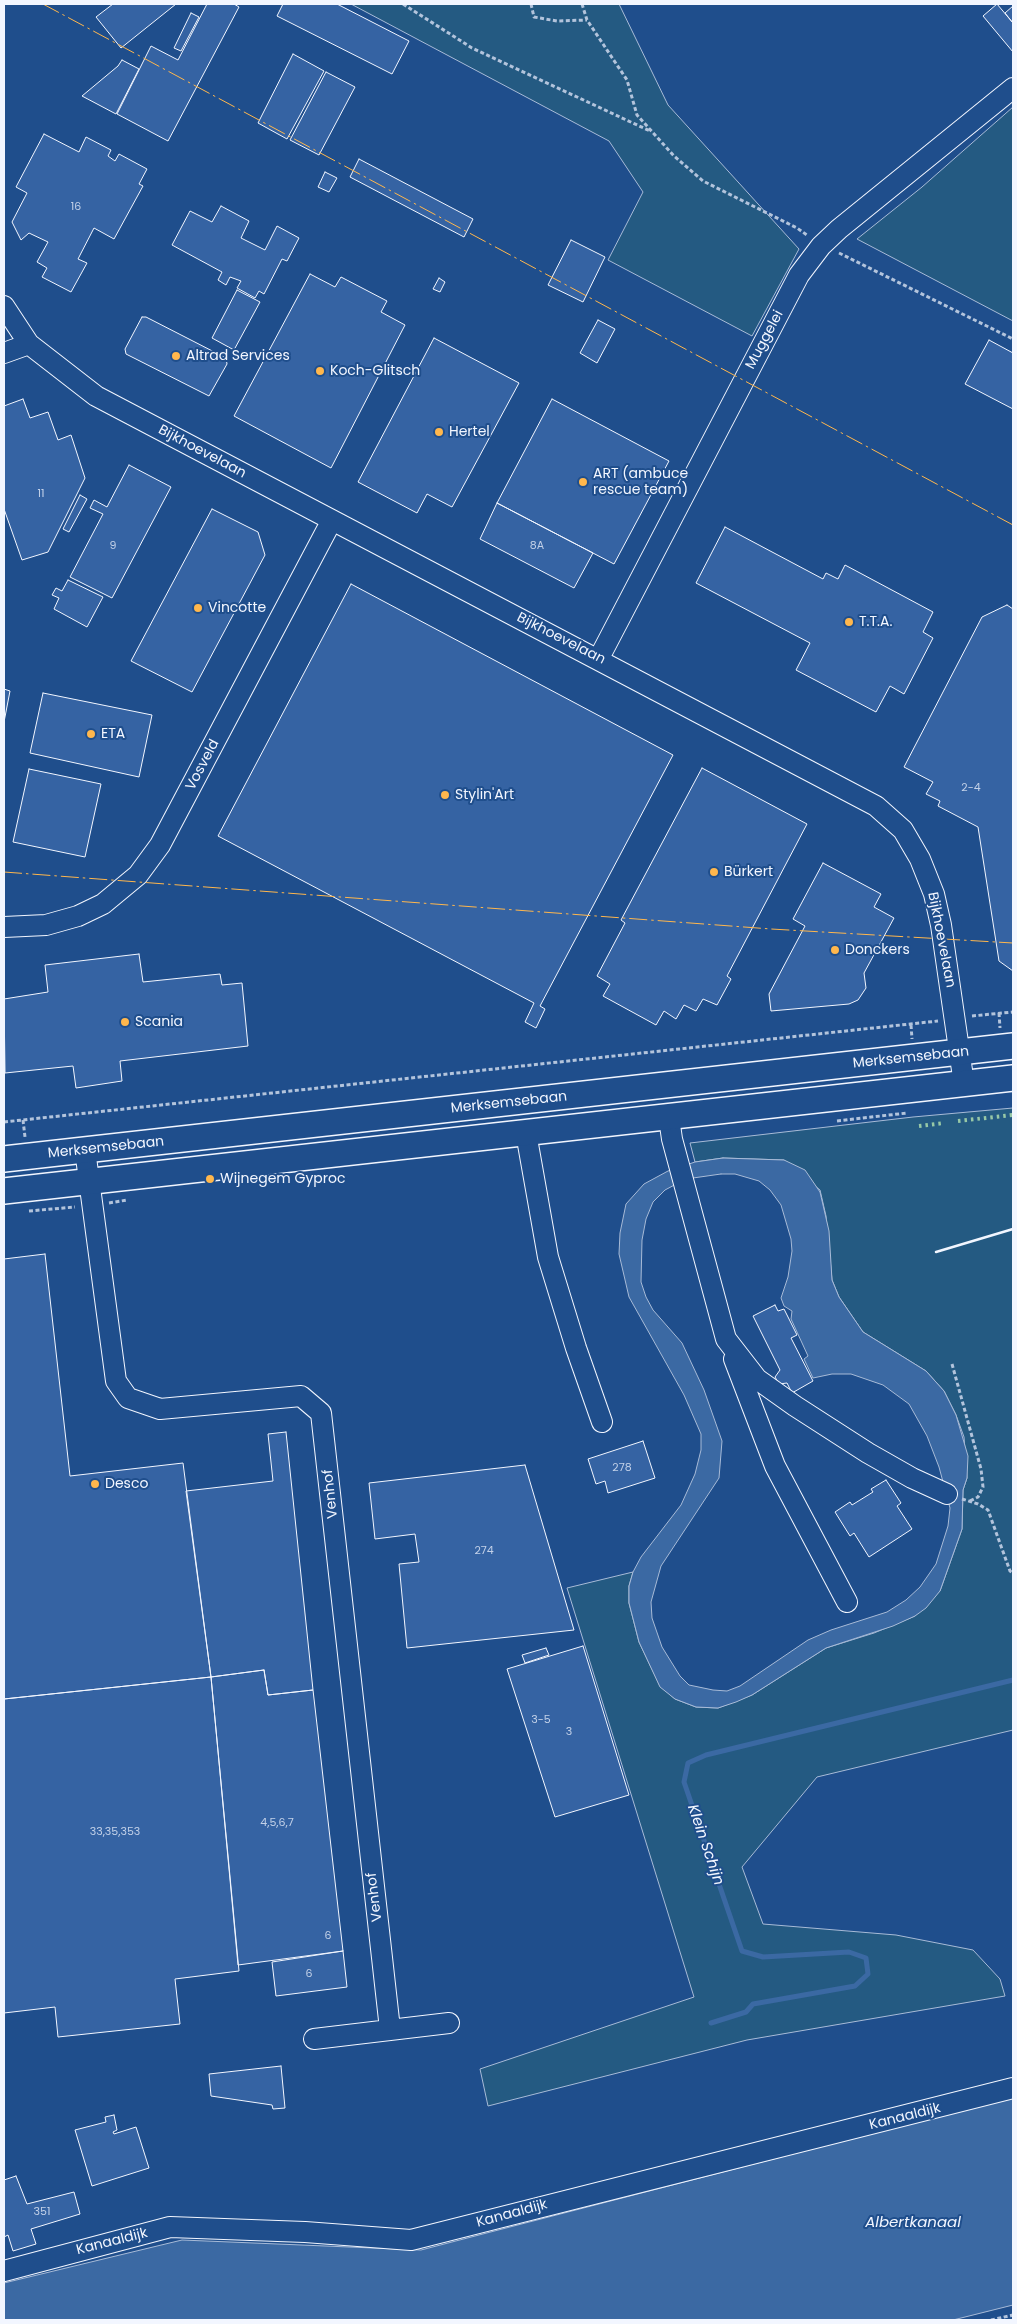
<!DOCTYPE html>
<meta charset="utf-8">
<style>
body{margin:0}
#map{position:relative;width:1017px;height:2324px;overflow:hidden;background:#1f4e8c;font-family:Poppins,sans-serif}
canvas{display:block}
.frame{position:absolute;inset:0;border:5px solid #f2f6ff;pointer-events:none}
</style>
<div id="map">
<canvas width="1017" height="2324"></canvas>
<div class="frame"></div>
</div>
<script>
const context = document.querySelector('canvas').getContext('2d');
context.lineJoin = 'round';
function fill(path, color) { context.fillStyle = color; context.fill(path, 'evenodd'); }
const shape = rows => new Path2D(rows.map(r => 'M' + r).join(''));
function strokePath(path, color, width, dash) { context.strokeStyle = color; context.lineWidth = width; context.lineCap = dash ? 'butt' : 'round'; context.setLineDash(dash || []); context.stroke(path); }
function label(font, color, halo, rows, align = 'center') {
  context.font = font + ' Poppins,sans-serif'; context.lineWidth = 4; context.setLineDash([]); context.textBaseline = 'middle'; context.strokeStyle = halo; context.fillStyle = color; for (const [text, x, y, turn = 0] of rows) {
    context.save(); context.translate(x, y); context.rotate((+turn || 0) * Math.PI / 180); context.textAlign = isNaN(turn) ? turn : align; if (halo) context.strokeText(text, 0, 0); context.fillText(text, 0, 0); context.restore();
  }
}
const green = shape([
 [351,4,619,4,668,105,799,249,752,336,608,260,643,192,609,141,351,4],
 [1013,107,1013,321,857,239,922,187,1013,107],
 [1013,1108,1013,1730,817,1777,742,1867,763,1924,896,1935,973,1950,1000,1979,1005,1996,747,2040,488,2106,480,2069,694,1997,567,1588,633,1572,629,1586,629,1603,639,1642,660,1686,675,1699,696,1707,718,1708,752,1695,826,1648,874,1633,915,1616,940,1591,962,1529,963,1490,967,1478,964,1437,956,1415,944,1391,926,1371,863,1332,839,1297,832,1280,826,1216,820,1190,784,1160,723,1158,695,1162,690,1143,913,1117,1013,1108]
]);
fill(green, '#245a82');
strokePath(green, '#a8bbd7', 1);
const water = shape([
 [723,1158,784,1160,805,1170,820,1192,829,1231,832,1280,839,1297,863,1332,926,1371,944,1391,956,1415,968,1456,967,1478,963,1490,962,1529,940,1591,926,1608,915,1616,893,1626,826,1648,752,1695,736,1702,718,1708,696,1707,675,1699,660,1687,639,1642,629,1603,629,1586,633,1572,641,1557,681,1505,695,1474,701,1450,701,1434,684,1395,629,1297,619,1254,620,1233,626,1204,644,1184,668,1171,695,1162,723,1158],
 [721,1174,735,1174,759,1181,770,1190,781,1205,791,1239,792,1251,788,1277,781,1298,784,1306,792,1311,791,1319,808,1356,804,1359,813,1378,832,1374,851,1374,883,1385,909,1404,927,1436,939,1467,950,1508,948,1526,936,1564,920,1587,906,1600,887,1612,831,1630,808,1640,740,1686,727,1691,713,1690,689,1685,680,1676,662,1647,652,1618,651,1602,661,1566,719,1478,722,1441,704,1390,682,1343,653,1310,646,1297,641,1282,642,1240,646,1219,653,1202,665,1190,680,1182,693,1178,721,1174],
 [1013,2097,1013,2305,953,2320,4,2320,4,2283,182,2240,421,2250,1013,2097]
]);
fill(water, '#3b69a3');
strokePath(water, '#a8bbd7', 1);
strokePath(shape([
 [711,2023,746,2012,753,2004,855,1986,868,1974,866,1958,849,1952,763,1957,742,1951,684,1782,688,1763,706,1755,1013,1680]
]), '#3b69a3', 5);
const building = shape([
 [113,4,176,4,121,48,96,17,113,4],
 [207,4,234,4,239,7,168,141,117,114,151,46,178,60,207,4],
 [283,4,337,4,409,41,392,74,277,16,283,4],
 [997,4,1013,23,1013,52,983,16,997,4],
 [1013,6,1013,23,1005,13,1013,6],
 [191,13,199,17,181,51,174,48,191,13],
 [293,54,324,71,287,139,258,123,293,54],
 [122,60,139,69,116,114,82,96,118,66,122,60],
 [326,72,355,87,319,155,290,140,326,72],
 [44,134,79,152,86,137,111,150,108,156,115,161,119,154,147,169,139,184,143,186,114,239,94,228,78,259,87,263,71,292,42,277,47,268,37,262,48,242,29,233,21,240,12,222,27,193,16,187,44,134],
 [359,159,473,219,464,237,350,177,359,159],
 [325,172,337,178,329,192,318,187,325,172],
 [221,206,249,221,241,238,265,250,277,226,299,238,287,261,282,259,264,294,259,291,255,298,237,288,241,281,230,277,226,285,218,280,222,272,172,245,190,211,212,222,221,206],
 [571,240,605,257,583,302,548,285,571,240],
 [310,274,335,287,341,277,387,301,381,312,405,325,331,468,234,416,310,274],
 [439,278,445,282,440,292,433,289,439,278],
 [237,290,260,302,234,350,212,338,237,290],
 [142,317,146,317,226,358,227,364,209,396,126,354,125,349,142,317],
 [598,320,615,329,597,363,580,353,598,320],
 [434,338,519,383,452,507,427,494,417,513,358,482,434,338],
 [989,340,1013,353,1013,409,965,384,989,340],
 [23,399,30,418,48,412,58,440,71,435,85,478,48,552,22,560,4,509,4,406,23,399],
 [552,399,669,461,614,564,497,503,552,399],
 [129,465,171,487,112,598,70,577,103,514,90,508,94,500,107,507,129,465],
 [80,495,87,499,69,532,63,529,80,495],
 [497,503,593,553,574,588,480,539,497,503],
 [212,509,258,532,265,555,192,692,131,661,212,509],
 [725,527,823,579,826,573,838,579,845,565,933,612,923,632,933,638,904,694,890,686,876,712,796,670,810,643,696,583,725,527],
 [68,580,103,597,87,627,54,609,59,598,52,595,56,588,62,591,68,580],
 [351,584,673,755,540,1006,545,1009,536,1028,525,1022,534,1003,218,836,351,584],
 [1007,605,1013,609,1013,971,999,961,978,827,938,806,940,801,926,794,933,782,904,767,982,617,1007,605],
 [4,689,10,691,4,722,4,689],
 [43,693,152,715,139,777,30,753,43,693],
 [702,768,807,824,727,976,731,979,717,1005,703,999,696,1011,684,1005,676,1019,664,1011,656,1025,603,996,610,984,597,976,625,923,621,920,702,768],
 [29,769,101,784,85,857,13,842,29,769],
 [823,863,881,894,874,907,894,918,864,973,866,988,858,1000,849,1004,771,1011,769,994,805,926,793,919,823,863],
 [139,954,143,982,220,974,222,985,242,983,248,1046,120,1061,122,1081,76,1088,73,1066,5,1073,4,999,48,992,45,965,139,954],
 [45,1254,70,1476,183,1463,211,1677,4,1699,4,1259,45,1254],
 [775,1305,778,1311,784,1309,797,1335,791,1338,813,1381,792,1393,787,1383,779,1384,775,1377,780,1370,753,1316,775,1305],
 [286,1432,313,1690,268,1695,264,1670,211,1677,186,1491,273,1481,268,1434,286,1432],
 [643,1441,655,1478,608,1493,605,1481,596,1484,588,1459,643,1441],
 [525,1465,574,1630,407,1648,399,1564,419,1562,415,1534,375,1539,369,1483,525,1465],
 [886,1480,901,1503,897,1506,912,1529,869,1557,854,1533,850,1536,835,1512,850,1502,852,1505,873,1492,871,1489,886,1480],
 [583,1646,629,1795,555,1817,507,1669,583,1646],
 [546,1648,549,1655,525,1663,522,1655,546,1648],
 [264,1670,268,1695,313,1690,343,1951,238,1965,211,1677,264,1670],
 [211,1677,239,1971,175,1979,180,2024,58,2037,55,2007,4,2013,4,1699,211,1677],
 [343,1951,347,1987,276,1996,272,1962,343,1951],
 [281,2066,285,2108,273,2109,272,2105,211,2096,209,2074,281,2066],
 [114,2115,117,2130,113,2132,114,2134,136,2127,149,2168,92,2186,75,2130,106,2122,105,2117,114,2115],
 [16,2176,27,2204,74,2192,80,2214,31,2229,36,2244,13,2251,8,2235,4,2237,4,2180,16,2176]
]);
fill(building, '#3563a3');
strokePath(building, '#f2f6ff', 1);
const minor = shape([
 [4,306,29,344,96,396,876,806,903,830,920,859,934,894,941,925,964,1084],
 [4,353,29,344],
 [599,658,799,275,821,246,839,229,1013,88],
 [4,927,46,925,78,916,103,904,138,875,160,845,332,520],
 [669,1118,672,1139,726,1339,757,1379,795,1406,868,1453,912,1478,947,1494],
 [526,1133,548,1257,576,1348,602,1422],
 [85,1150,116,1381,128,1398,160,1409,301,1396,321,1413,390,2029],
 [734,1359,775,1466,847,1602],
 [314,2039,449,2023],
 [4,2271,170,2227,305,2232,411,2240,1013,2088]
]);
const major = shape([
 [4,1159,1013,1046],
 [4,1191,1013,1078]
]);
strokePath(minor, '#f2f6ff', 22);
strokePath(major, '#f2f6ff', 28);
strokePath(shape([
 [403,4,472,48,650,131],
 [531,4,534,17,557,21,587,20],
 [582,4,587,20,627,80,637,115,674,156,703,181,797,228,807,235],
 [839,253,1013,339],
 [999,1013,1000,1028],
 [972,1016,1013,1012],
 [911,1025,912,1039],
 [23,1120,25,1137],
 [837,1121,907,1113],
 [4,1122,938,1021],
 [109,1203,127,1200],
 [29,1211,75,1207],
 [952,1364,981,1469,983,1487,978,1497,968,1502],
 [962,1499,978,1504,988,1510,1010,1571,1013,1573],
 [991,2320,1013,2315]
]), '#b3c4dc', 3, [4, 2.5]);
strokePath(minor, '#1f4e8c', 20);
strokePath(major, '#1f4e8c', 25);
strokePath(shape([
 [958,1121,1013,1115],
 [919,1126,944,1123]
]), '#97c8a6', 4, [2.5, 4]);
strokePath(shape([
 [936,1252,1013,1229]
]), '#f2f6ff', 2.5);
strokePath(shape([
 [43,4,1013,525],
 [4,872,771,929,1013,943]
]), '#ffb74d', 1, [18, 4, 2.5, 4]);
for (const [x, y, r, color] of [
 [176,356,5,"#ffb74d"],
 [320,371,5,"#ffb74d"],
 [439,432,5,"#ffb74d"],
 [583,482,5,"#ffb74d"],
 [198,608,5,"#ffb74d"],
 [849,622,5,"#ffb74d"],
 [91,734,5,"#ffb74d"],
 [445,795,5,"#ffb74d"],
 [714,872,5,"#ffb74d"],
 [835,950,5,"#ffb74d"],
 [125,1022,5,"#ffb74d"],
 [210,1179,5,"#ffb74d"],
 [95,1484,5,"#ffb74d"]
]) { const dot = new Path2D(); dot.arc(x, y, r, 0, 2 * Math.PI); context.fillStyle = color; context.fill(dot); strokePath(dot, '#1f4e8c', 2); }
label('11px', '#c3d1e8', null, [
 ["16",76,207],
 ["11",41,494],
 ["9",113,546],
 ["8A",537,546],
 ["2-4",971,788],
 ["278",622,1468],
 ["274",484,1551],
 ["3-5",541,1720],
 ["3",569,1732],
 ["4,5,6,7",277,1823],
 ["33,35,353",115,1832],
 ["6",328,1936],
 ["6",309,1974],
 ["351",42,2212]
]);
label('14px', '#f2f6ff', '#1f4e8c', [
 ["Muggelei",765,340,-62],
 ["Bijkhoevelaan",202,452,28],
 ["Bijkhoevelaan",561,639,27],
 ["Vosveld",203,765,-62],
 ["Bijkhoevelaan",941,940,79],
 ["Merksemsebaan",911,1058,-6],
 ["Merksemsebaan",509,1103,-6],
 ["Merksemsebaan",106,1148,-6],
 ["Venhof",331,1494,-96],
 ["Venhof",375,1897,-97],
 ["Kanaaldijk",905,2117,-14],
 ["Kanaaldijk",512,2214,-15],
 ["Kanaaldijk",112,2242,-14]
]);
label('14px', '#f2f6ff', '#1f4e8c', [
 ["Altrad Services",186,356],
 ["Koch-Glitsch",330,371],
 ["Hertel",449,432],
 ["ART (ambuce",593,474],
 ["rescue team)",593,490],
 ["Vincotte",208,608],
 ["T.T.A.",859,622],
 ["ETA",101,734],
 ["Stylin'Art",455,795],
 ["Bürkert",724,872],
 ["Donckers",845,950],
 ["Scania",135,1022],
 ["Wijnegem Gyproc",220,1179],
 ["Desco",105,1484]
], 'left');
label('italic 15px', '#f2f6ff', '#1f4e8c', [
 ["Klein Schijn",705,1845,71],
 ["Albertkanaal",913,2223]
]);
</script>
